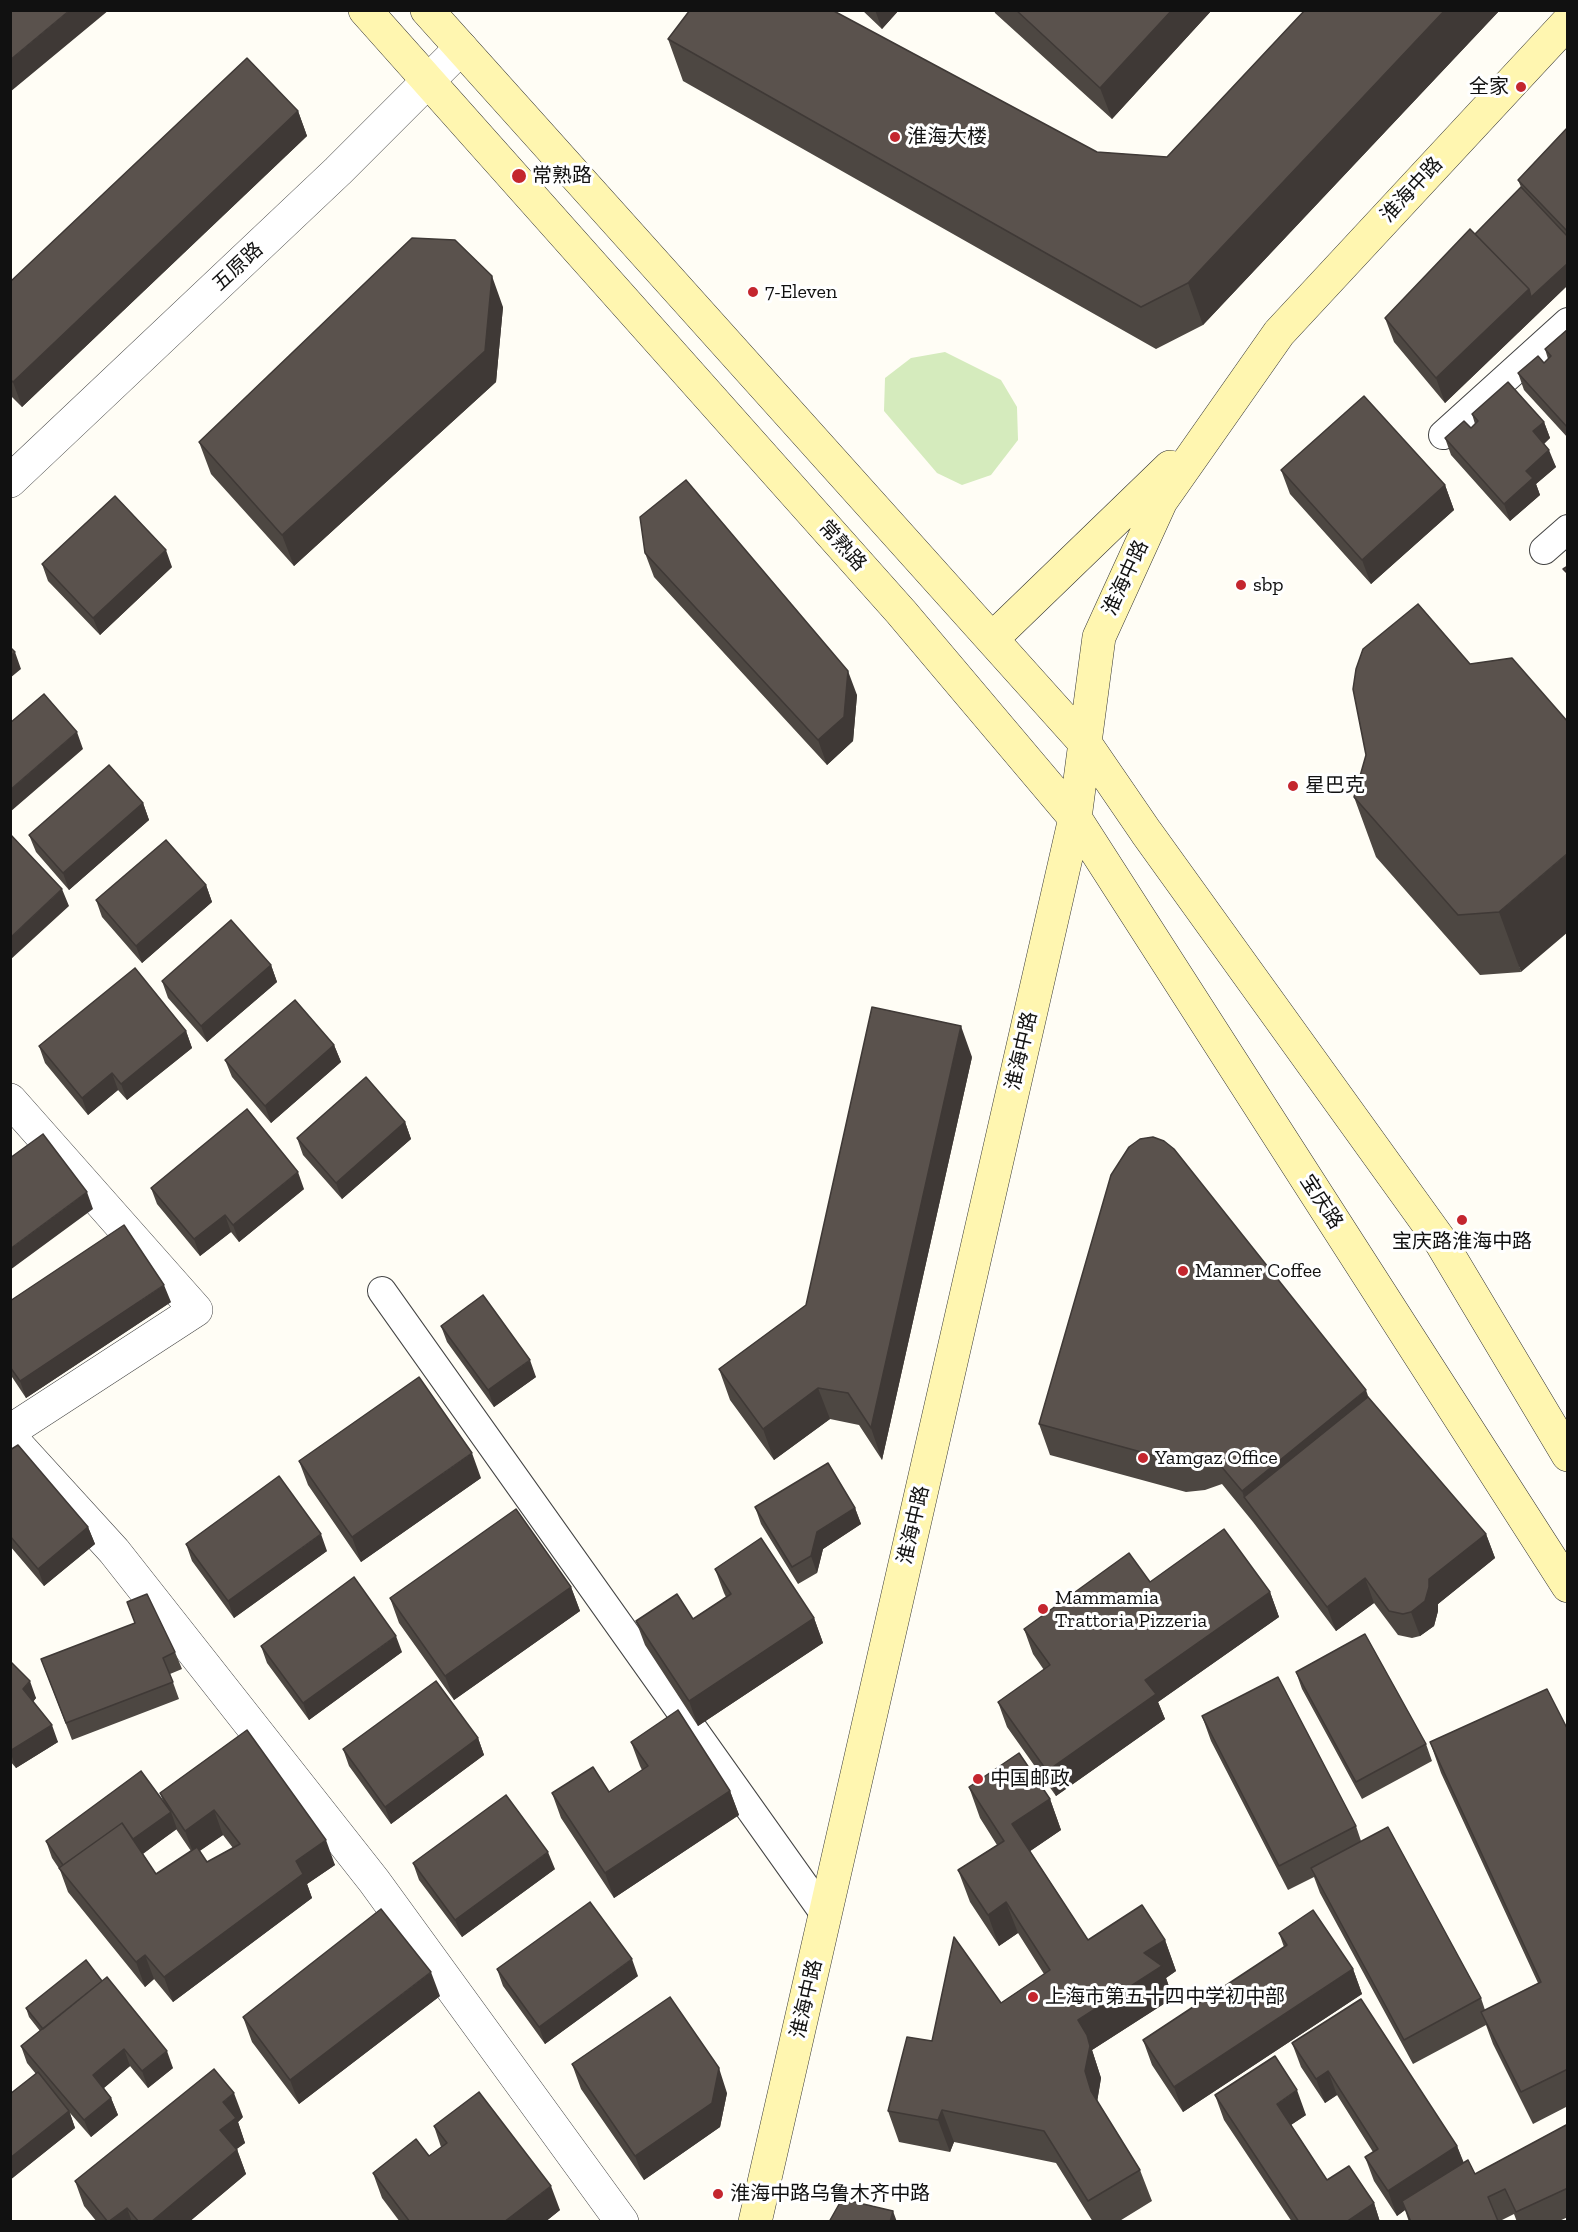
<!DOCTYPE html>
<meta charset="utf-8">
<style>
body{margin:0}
#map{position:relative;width:1578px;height:2232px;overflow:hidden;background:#fffdf5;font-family:"Zilla Slab",serif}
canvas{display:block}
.frame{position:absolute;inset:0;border:12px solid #111;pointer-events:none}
</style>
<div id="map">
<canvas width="1578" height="2232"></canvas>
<div class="frame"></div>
</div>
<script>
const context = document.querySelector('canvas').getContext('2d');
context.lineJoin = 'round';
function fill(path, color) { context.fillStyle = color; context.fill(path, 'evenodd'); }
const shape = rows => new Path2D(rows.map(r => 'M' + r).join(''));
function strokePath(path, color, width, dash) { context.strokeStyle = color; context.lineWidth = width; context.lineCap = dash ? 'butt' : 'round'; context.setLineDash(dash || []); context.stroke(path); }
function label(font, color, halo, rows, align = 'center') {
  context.font = font + ' "Zilla Slab","Noto Sans SC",serif'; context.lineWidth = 6; context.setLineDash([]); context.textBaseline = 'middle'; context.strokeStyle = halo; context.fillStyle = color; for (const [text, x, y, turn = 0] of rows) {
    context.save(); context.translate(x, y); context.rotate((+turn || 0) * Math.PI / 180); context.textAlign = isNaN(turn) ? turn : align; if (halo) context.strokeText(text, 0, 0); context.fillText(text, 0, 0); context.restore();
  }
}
fill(shape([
 [945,352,1001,380,1017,407,1018,440,991,475,962,485,937,473,884,411,885,378,911,358]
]), '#d5ebbd');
const lane = shape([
 [1443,435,1568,322],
 [1544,550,1568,529],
 [382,1291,826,1916]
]);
const street = shape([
 [10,481,338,171,461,48],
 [10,1100,196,1310,10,1431],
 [10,1437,114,1551,374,1881,622,2222]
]);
const secondary = shape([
 [365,10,901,612,1075,818,1568,1586],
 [427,10,1085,743,1146,832,1439,1239,1568,1455],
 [992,639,1170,467],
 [755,2222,1075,818,1099,637,1161,501,1279,333,1568,22]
]);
strokePath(lane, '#444', 30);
strokePath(street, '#444', 34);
strokePath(secondary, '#333', 34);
strokePath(lane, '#fff', 28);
strokePath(street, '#fff', 33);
strokePath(secondary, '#fff6b0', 33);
fill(shape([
 [862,10,899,10,882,29],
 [994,10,1212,10,1112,119,995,13],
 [1305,10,1500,10,1203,325,1156,349,683,81,668,39,1097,152,1167,157],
 [298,111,307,136,22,407,10,395,10,282],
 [1568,127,1568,285,1445,403,1394,342,1385,318,1475,234,1521,187,1518,180],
 [503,307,496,382,294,566,211,474,199,442],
 [1568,329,1568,438,1524,390,1518,373,1544,363,1548,359,1545,349],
 [1472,414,1544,422,1550,438,1544,444,1556,467,1536,484,1540,495,1510,521,1451,455,1445,438,1471,428,1475,424],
 [1281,470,1445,485,1454,510,1371,584,1290,494],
 [645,553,857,695,853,741,827,765,654,577],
 [42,564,172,567,100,635,48,581],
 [1418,604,1521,972,1480,975,1376,857,1354,797],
 [143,803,149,820,69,890,36,852,29,835],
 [206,885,212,902,142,963,102,917,96,900],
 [271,965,277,982,207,1042,168,998,162,981],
 [186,1031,192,1048,127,1100,118,1090,88,1115,45,1063,39,1046],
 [334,1045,341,1062,271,1123,232,1077,225,1060],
 [972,1057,882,1460,859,1425,830,1419,774,1460,730,1400,719,1369,806,1305],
 [405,1122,411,1139,342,1199,303,1155,297,1138],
 [151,1188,304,1189,239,1242,231,1232,200,1256,157,1204],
 [10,1301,171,1302,26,1398,10,1374],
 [441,1326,536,1377,494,1407,447,1342],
 [1368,1397,1486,1534,1495,1558,1438,1604,1438,1611,1434,1626,1420,1636,1412,1638,1398,1635,1374,1603,1336,1631,1253,1522,1222,1484,1205,1490,1186,1492,1050,1455,1039,1424],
 [10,1450,88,1527,95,1544,44,1586,10,1546],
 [299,1461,481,1478,361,1562,308,1485],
 [755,1507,855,1508,861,1524,823,1549,817,1573,798,1584,761,1524],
 [186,1544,327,1551,234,1618,192,1561],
 [715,1569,814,1618,823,1643,698,1726,645,1645,636,1621,693,1619,726,1597,724,1593],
 [1150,1582,1270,1592,1279,1617,1158,1702,1165,1719,1056,1796,1007,1727,998,1702,1044,1670,1033,1654,1024,1629],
 [571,1587,580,1611,454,1700,399,1623,390,1598],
 [261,1646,402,1652,309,1720,267,1663],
 [175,1652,182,1669,170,1674,179,1699,72,1740,41,1659],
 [10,1661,36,1698,33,1702,58,1742,16,1768,10,1761],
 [1296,1672,1426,1744,1432,1761,1362,1799,1302,1689],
 [1202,1716,1356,1826,1361,1841,1481,1998,1485,2010,1538,1983,1441,1773,1430,1742,1568,1730,1568,2106,1533,2124,1493,2044,1486,2025,1413,2064,1320,1893,1314,1877,1288,1890,1211,1741],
 [247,1730,335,1865,307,1884,312,1898,173,2002,154,1979,145,1987,68,1892,60,1870,52,1858,46,1841,163,1801,160,1793],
 [176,1829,191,1851,156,1874,143,1854],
 [223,1835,233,1848,207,1862,199,1851],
 [478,1738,484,1755,391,1824,349,1766,343,1749],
 [631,1742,730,1791,739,1815,614,1898,561,1818,552,1793,609,1792,642,1770,640,1766],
 [969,1787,1050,1799,1061,1830,1030,1851,1088,1940,1165,1940,1176,1971,1166,1978,1173,1998,1092,2050,1101,2078,1097,2102,1140,2170,1152,2201,1118,2222,1093,2222,1056,2163,954,2142,950,2152,899,2142,888,2111,932,2041,1001,2003,1044,1974,1018,1933,999,1946,970,1902,958,1870,997,1845,980,1818],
 [413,1863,555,1869,462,1937,419,1880],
 [1279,1933,1353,1969,1362,1994,1183,2112,1152,2065,1143,2040,1284,1947],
 [497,1969,638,1976,545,2044,503,1986],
 [440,1996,299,2104,252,2042,243,2017],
 [26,2008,173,2068,148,2088,130,2066,104,2088,111,2098,118,2115,91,2137,70,2113,75,2128,10,2180,10,2094,36,2074,27,2063,21,2046,40,2031,29,2017],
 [1292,2043,1457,2146,1464,2163,1475,2174,1568,2124,1568,2217,1557,2222,1517,2222,1514,2214,1498,2222,1409,2222,1405,2210,1397,2216,1374,2181,1365,2157,1373,2152,1337,2095,1325,2103,1301,2067],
 [572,2064,727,2093,720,2127,644,2180,581,2089],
 [1215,2095,1306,2115,1291,2125,1327,2180,1374,2203,1380,2222,1292,2222,1224,2120],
 [243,2117,238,2122,245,2143,237,2149,246,2174,189,2222,97,2222,84,2206,75,2181],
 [434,2126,560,2210,545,2222,400,2222,382,2198,373,2173,429,2156,441,2147]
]), '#4d4742');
fill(shape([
 [70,10,109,10,10,92,10,60],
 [875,10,899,10,882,29],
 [1172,10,1212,10,1112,119,1100,88],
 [1445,10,1500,10,1203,325,1188,283],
 [298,111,307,136,22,407,13,382],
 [1568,263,1568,285,1445,403,1436,378,1529,289],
 [492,276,503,307,496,382,294,566,282,535],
 [1544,422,1550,438,1539,448,1533,431],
 [1549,450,1556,467,1536,484,1540,495,1510,521,1504,504,1526,471],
 [1445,485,1454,510,1371,584,1362,560],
 [166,550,172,567,100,635,93,618],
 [15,652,21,669,10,678,10,656],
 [848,671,857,695,853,741,827,765,818,740],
 [77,732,83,749,10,812,10,790],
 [143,803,149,820,69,890,63,873],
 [1568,853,1568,932,1521,972,1499,912],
 [206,885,212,902,142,963,136,946],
 [62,889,69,906,10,960,10,938],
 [271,965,277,982,207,1042,201,1026],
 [961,1026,972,1057,882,1460,871,1428],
 [186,1031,192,1048,127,1100,121,1084],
 [334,1045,341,1062,271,1123,265,1106],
 [112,1073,118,1090,88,1115,82,1098],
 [405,1122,411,1139,342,1199,336,1183],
 [298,1172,304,1189,239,1242,233,1225],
 [87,1192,93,1209,10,1270,10,1249],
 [225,1215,231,1232,200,1256,194,1239],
 [164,1285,171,1302,26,1398,20,1381],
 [530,1360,536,1377,494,1407,488,1390],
 [818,1388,830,1419,774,1460,763,1429],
 [1366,1390,1377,1422,1244,1497,1242,1491],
 [472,1453,481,1478,361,1562,352,1537],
 [855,1508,861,1524,823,1549,817,1573,811,1556,817,1532],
 [88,1527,95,1544,44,1586,38,1569],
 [321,1534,327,1551,234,1618,228,1601],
 [1486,1534,1495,1558,1438,1604,1438,1611,1434,1626,1420,1636,1411,1612,1429,1579],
 [1365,1578,1374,1603,1336,1631,1327,1607],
 [571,1587,580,1611,454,1700,445,1676],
 [1270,1592,1279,1617,1158,1702,1165,1719,1056,1796,1047,1771,1145,1680],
 [814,1618,823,1643,698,1726,689,1701],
 [396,1636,402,1652,309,1720,303,1703],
 [30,1681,36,1698,29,1706,23,1689],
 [52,1725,58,1742,16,1768,10,1751],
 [478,1738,484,1755,391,1824,385,1807],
 [730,1791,739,1815,614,1898,605,1873],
 [1050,1799,1061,1830,1023,1856,1012,1824],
 [214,1810,223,1835,194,1855,185,1831],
 [171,1812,177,1829,138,1857,132,1840],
 [326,1840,335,1865,307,1884,312,1898,173,2002,164,1977,296,1861],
 [548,1852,555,1869,462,1937,455,1920],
 [1006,1902,1018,1933,999,1946,988,1915],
 [1165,1940,1176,1971,1166,1978,1173,1998,1092,2050,1101,2078,1097,2102,1091,2091,1085,2071,1078,2020,1144,1953],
 [145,1955,154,1979,145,1987,136,1962],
 [632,1959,638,1976,545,2044,539,2027],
 [1353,1969,1362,1994,1183,2112,1174,2087],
 [431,1972,440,1996,299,2104,290,2080],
 [124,2049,130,2066,99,2092,93,2075],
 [167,2051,173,2068,148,2088,142,2071],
 [719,2068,727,2093,720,2127,644,2180,635,2156],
 [1328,2071,1337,2095,1325,2103,1316,2079],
 [1297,2090,1306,2115,1286,2128,1277,2104],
 [234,2093,243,2117,238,2122,245,2143,229,2154,220,2130,223,2102],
 [111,2098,118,2115,91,2137,84,2120],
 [942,2110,954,2142,950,2152,938,2120],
 [69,2111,75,2128,10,2180,10,2158],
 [1457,2146,1466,2170,1402,2201,1405,2210,1397,2216,1388,2191],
 [237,2150,246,2174,189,2222,151,2222],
 [551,2186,560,2210,545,2222,504,2222],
 [1374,2203,1380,2222,1346,2222],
 [127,2208,132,2222,109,2222],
 [893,2211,897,2222,890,2222]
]), '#3f3936');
const building = shape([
 [10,10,70,10,10,60,10,10],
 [690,10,832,10,1097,152,1167,157,1305,10,1445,10,1188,283,1141,307,668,39,690,10],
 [1016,10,1172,10,1100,88,1016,10],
 [247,58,298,111,13,382,10,379,10,282,247,58],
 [1568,127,1568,232,1518,180,1568,127],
 [1521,187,1568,237,1568,263,1531,297,1529,289,1475,234,1521,187],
 [1470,229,1529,289,1436,378,1385,318,1470,229],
 [412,238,455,240,492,276,485,351,282,535,199,442,412,238],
 [1568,329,1568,428,1518,373,1538,356,1544,363,1551,356,1545,349,1568,329],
 [1508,382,1544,422,1533,431,1549,450,1526,471,1533,478,1504,504,1445,438,1464,421,1471,428,1478,421,1472,414,1508,382],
 [1364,396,1445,485,1362,560,1281,470,1364,396],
 [686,480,848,671,844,717,818,740,645,553,640,517,686,480],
 [115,496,166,550,93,618,42,564,115,496],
 [1568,566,1568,574,1563,569,1568,566],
 [1418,604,1470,664,1512,658,1568,722,1568,853,1499,912,1458,915,1354,797,1366,755,1353,689,1356,669,1363,649,1418,604],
 [10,647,15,652,10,656,10,647],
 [44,694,77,732,10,790,10,723,44,694],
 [109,765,143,803,63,873,29,835,109,765],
 [10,834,62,889,10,938,10,834],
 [166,840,206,885,136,946,96,900,166,840],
 [231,920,271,965,201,1026,162,981,231,920],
 [135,968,186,1031,121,1084,112,1073,82,1098,39,1046,135,968],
 [295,1000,334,1045,265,1106,225,1060,295,1000],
 [872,1007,961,1026,871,1428,848,1393,818,1388,763,1429,719,1369,806,1305,872,1007],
 [366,1077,405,1122,336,1183,297,1138,366,1077],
 [247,1109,298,1172,233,1225,225,1215,194,1239,151,1188,247,1109],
 [43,1134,87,1192,10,1249,10,1158,43,1134],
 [1153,1137,1164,1141,1174,1149,1366,1390,1242,1491,1210,1453,1194,1459,1174,1461,1039,1424,1111,1175,1129,1147,1140,1139,1153,1137],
 [124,1225,164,1285,20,1381,10,1367,10,1301,124,1225],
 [483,1295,530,1360,488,1390,441,1326,483,1295],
 [419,1377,472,1453,352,1537,299,1461,419,1377],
 [1368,1397,1486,1534,1429,1579,1429,1587,1425,1601,1411,1612,1403,1614,1389,1611,1365,1578,1327,1607,1244,1497,1368,1397],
 [18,1445,88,1527,38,1569,10,1536,10,1450,18,1445],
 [828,1463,855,1508,817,1532,811,1556,792,1567,755,1507,828,1463],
 [279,1476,321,1534,228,1601,186,1544,279,1476],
 [516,1509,571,1587,445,1676,390,1598,516,1509],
 [1224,1529,1270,1592,1145,1680,1156,1694,1047,1771,998,1702,1050,1665,1024,1629,1129,1553,1150,1582,1224,1529],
 [761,1538,814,1618,689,1701,636,1621,677,1594,693,1619,731,1594,715,1569,761,1538],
 [354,1577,396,1636,303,1703,261,1646,354,1577],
 [147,1594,175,1652,163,1658,173,1682,66,1723,41,1659,135,1623,127,1602,147,1594],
 [1365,1634,1426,1744,1356,1782,1296,1672,1365,1634],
 [10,1661,30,1681,23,1689,52,1725,10,1751,10,1661],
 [1278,1677,1356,1826,1279,1866,1202,1716,1278,1677],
 [436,1681,478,1738,385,1807,343,1749,436,1681],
 [1547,1689,1568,1730,1568,2069,1521,2092,1481,2012,1541,1982,1430,1742,1547,1689],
 [678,1710,730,1791,605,1873,552,1793,593,1767,609,1792,648,1766,631,1742,678,1710],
 [247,1730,326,1840,296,1861,303,1874,164,1977,145,1955,136,1962,59,1868,122,1823,156,1874,197,1847,207,1862,240,1844,214,1810,185,1831,160,1793,247,1730],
 [1019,1753,1050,1799,1012,1824,1088,1940,1142,1905,1165,1940,1144,1953,1162,1966,1078,2020,1087,2035,1090,2046,1085,2071,1091,2091,1140,2170,1088,2201,1044,2131,942,2110,938,2120,888,2111,907,2037,932,2041,954,1937,1001,2003,1050,1970,1006,1902,988,1915,958,1870,1004,1841,969,1787,1019,1753],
 [141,1771,171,1812,133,1839,122,1823,63,1865,46,1841,141,1771],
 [506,1795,548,1852,455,1920,413,1863,506,1795],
 [1388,1827,1481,1998,1404,2040,1311,1868,1388,1827],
 [590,1902,632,1959,539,2027,497,1969,590,1902],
 [381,1909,431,1972,290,2080,243,2017,381,1909],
 [1313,1910,1353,1969,1174,2087,1143,2040,1287,1945,1279,1933,1313,1910],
 [86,1960,102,1981,43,2029,26,2008,86,1960],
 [107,1977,167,2051,142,2071,124,2049,93,2075,111,2098,84,2120,21,2046,107,1977],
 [670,1997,719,2068,712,2103,635,2156,572,2064,670,1997],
 [1361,1999,1457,2146,1388,2191,1365,2157,1378,2149,1328,2071,1316,2079,1292,2043,1361,1999],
 [1275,2056,1297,2090,1277,2104,1327,2180,1349,2166,1374,2203,1346,2222,1299,2222,1215,2095,1275,2056],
 [214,2069,234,2093,223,2102,236,2118,220,2130,237,2150,151,2222,139,2222,127,2208,108,2222,75,2181,214,2069],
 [38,2072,69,2111,10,2158,10,2094,38,2072],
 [479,2092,551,2186,504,2222,410,2222,373,2173,416,2139,429,2156,447,2143,434,2126,479,2092],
 [1568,2124,1568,2188,1516,2212,1505,2189,1488,2197,1498,2221,1496,2222,1411,2222,1402,2201,1468,2160,1475,2174,1568,2124],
 [842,2199,893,2211,890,2222,829,2222,842,2199]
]);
fill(building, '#5a524d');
strokePath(building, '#3f3936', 1.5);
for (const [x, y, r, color] of [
 [1521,87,6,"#c4262e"],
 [895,137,6,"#c4262e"],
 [519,176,8,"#c4262e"],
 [753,292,6,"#c4262e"],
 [1241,585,6,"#c4262e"],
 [1293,786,6,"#c4262e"],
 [1462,1220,6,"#c4262e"],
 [1183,1271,6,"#c4262e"],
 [1143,1458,6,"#c4262e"],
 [1043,1609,6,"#c4262e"],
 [978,1779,6,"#c4262e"],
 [1033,1997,6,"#c4262e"],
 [718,2194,6,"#c4262e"]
]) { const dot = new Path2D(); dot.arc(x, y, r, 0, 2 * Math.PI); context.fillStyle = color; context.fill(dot); strokePath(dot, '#fff', 2); }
label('20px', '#111', '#fff', [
 ["全家",1509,87,"right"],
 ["淮海大楼",907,137],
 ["常熟路",532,176],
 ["7-Eleven",765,292],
 ["sbp",1253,585],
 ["星巴克",1305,786],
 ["宝庆路淮海中路",1462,1242,"center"],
 ["Manner Coffee",1195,1271],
 ["Yamgaz Office",1155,1458],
 ["Mammamia",1055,1598],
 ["Trattoria Pizzeria",1055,1621],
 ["中国邮政",990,1779],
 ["上海市第五十四中学初中部",1045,1997],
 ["淮海中路乌鲁木齐中路",730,2194]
], 'left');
label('20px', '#111', '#fff', [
 ["淮海中路",1412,190,-47],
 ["五原路",238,267,-43],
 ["常熟路",842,546,48],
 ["淮海中路",1126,578,-65],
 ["淮海中路",1022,1051,-77],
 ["宝庆路",1321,1202,57],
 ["淮海中路",914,1525,-77],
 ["淮海中路",807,1999,-77]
]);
</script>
